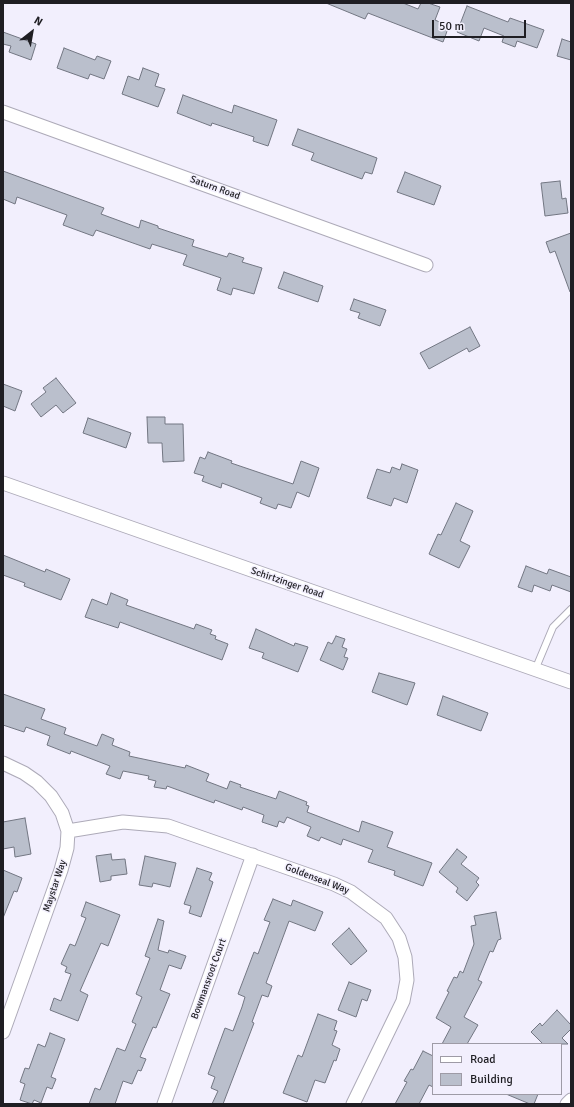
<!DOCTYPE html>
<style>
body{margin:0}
#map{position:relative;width:574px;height:1107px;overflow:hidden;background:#f2effd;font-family:Signika,sans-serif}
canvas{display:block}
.frame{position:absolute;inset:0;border:4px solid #1f1e23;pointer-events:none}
.legend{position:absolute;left:432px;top:1043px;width:130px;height:52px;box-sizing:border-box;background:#f2effd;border:1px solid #9e9ba6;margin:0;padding:5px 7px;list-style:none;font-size:12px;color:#1f1e23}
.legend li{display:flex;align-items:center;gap:8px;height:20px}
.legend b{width:20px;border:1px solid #9e9ba6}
.north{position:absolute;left:12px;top:12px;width:40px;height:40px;-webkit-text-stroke:3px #f2effd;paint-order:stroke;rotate:31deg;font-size:11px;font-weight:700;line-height:16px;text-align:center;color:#1f1e23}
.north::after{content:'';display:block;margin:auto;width:14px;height:18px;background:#1f1e23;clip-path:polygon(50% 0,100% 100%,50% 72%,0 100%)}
.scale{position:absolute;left:432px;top:20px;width:94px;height:18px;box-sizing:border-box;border:2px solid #1f1e23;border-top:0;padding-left:5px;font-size:12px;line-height:14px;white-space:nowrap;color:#1f1e23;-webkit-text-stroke:3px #f2effd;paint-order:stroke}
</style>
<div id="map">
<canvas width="574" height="1107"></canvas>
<div class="frame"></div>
<ul class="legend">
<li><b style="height:5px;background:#fff"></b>Road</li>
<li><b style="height:11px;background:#babfcc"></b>Building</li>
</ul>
<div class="north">N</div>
<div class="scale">50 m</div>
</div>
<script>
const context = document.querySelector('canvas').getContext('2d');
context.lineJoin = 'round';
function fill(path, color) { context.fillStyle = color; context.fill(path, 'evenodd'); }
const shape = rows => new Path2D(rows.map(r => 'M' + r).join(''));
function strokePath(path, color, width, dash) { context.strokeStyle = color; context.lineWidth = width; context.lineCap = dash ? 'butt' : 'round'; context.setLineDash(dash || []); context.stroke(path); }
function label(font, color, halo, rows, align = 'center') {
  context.font = font + ' Signika,sans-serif'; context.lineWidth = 3; context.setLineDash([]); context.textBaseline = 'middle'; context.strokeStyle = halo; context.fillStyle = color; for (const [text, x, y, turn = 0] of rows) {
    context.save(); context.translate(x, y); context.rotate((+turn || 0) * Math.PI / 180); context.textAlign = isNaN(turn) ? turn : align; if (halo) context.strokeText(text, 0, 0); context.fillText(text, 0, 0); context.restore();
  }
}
const building = shape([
 [326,3,403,3,418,9,421,3,428,3,440,7,435,20,449,26,443,42,368,13,365,19,326,3],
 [467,6,508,22,510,18,544,30,537,48,517,41,515,47,502,42,504,36,484,28,479,41,457,32,467,6],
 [3,32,36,44,31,60,9,52,11,46,3,44,3,32],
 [562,39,571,42,571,60,557,56,562,39],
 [64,48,95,60,97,56,111,61,104,79,90,74,88,79,57,68,64,48],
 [143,68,159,74,155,86,165,89,158,107,122,94,128,76,139,80,143,68],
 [183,95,232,113,234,105,277,120,268,146,253,141,254,137,212,123,211,126,177,113,183,95],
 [298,129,377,158,372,174,365,172,362,179,311,160,314,153,292,145,298,129],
 [3,171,104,208,101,214,139,228,141,220,158,226,158,228,194,240,192,246,227,257,229,253,244,258,242,262,262,268,254,294,233,288,231,295,217,290,221,278,183,265,187,255,152,244,150,249,96,230,93,236,63,225,67,215,17,197,15,204,3,199,3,171],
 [405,172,441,186,434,205,397,192,405,172],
 [560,181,562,199,566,198,568,213,545,216,541,183,560,181],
 [571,233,571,292,570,292,555,251,550,253,546,242,571,233],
 [284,272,323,286,318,302,278,288,284,272],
 [354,299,386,310,380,326,358,318,360,313,350,310,354,299],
 [470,327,480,346,469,352,467,348,429,369,420,353,470,327],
 [56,378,76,403,63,413,56,405,41,417,31,404,46,392,43,388,56,378],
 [3,384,22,391,15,411,3,406,3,384],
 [147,417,165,417,165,424,183,424,184,461,163,462,162,443,148,443,147,417],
 [88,418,131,433,126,448,83,433,88,418],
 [208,452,232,461,231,463,293,484,301,461,319,468,309,497,297,492,291,508,278,504,276,509,260,503,262,498,222,483,221,488,202,481,204,476,194,473,200,457,205,459,208,452],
 [402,464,418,470,407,503,394,498,391,506,367,498,377,469,390,473,392,467,400,470,402,464],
 [456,503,473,511,460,541,470,546,459,568,429,554,438,534,441,535,456,503],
 [3,555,45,572,46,569,70,579,61,600,24,586,25,583,3,575,3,555],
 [526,566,547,574,549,569,571,577,571,592,552,585,550,591,534,585,532,592,518,587,526,566],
 [111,593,128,600,126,605,194,629,196,624,212,630,210,634,216,636,215,639,228,644,222,660,120,622,118,628,85,617,92,599,107,605,111,593],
 [256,629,294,646,295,643,308,647,298,672,262,658,264,653,249,648,256,629],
 [336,636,345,639,342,647,347,649,344,657,348,658,343,670,320,660,328,642,332,644,336,636],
 [379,673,415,683,407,705,372,692,379,673],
 [3,694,45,709,41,719,66,728,64,734,97,746,102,734,114,739,112,745,130,752,129,756,185,768,186,765,209,774,206,781,227,789,230,781,241,785,240,787,276,799,279,791,307,802,306,805,309,806,307,812,359,832,362,821,393,832,387,847,432,863,423,886,394,875,395,871,368,862,373,850,343,839,341,845,321,837,319,841,307,836,311,827,287,817,284,823,279,821,277,827,262,822,264,815,243,807,242,810,215,800,214,803,167,786,166,789,154,787,156,781,148,779,149,776,123,771,120,779,106,774,110,766,71,751,70,754,47,745,50,736,26,727,24,732,3,725,3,694],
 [443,696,488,713,481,731,437,715,443,696],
 [25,818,31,854,15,857,14,847,3,849,3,822,25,818],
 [457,849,467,857,461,864,479,878,476,882,479,885,467,901,456,892,458,888,439,872,457,849],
 [111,854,112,860,125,859,127,874,111,876,111,880,100,882,96,856,111,854],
 [145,856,176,863,170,887,153,883,152,887,139,885,145,856],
 [197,868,212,873,209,880,213,882,201,917,189,913,191,906,184,904,197,868],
 [3,870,22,878,17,892,14,891,3,918,3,870],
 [273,899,291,906,293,900,323,912,315,931,289,921,266,983,272,986,268,997,262,995,252,1022,254,1023,223,1104,212,1104,218,1091,211,1088,215,1077,208,1074,225,1028,233,1031,242,1007,245,997,238,994,254,952,258,954,270,922,264,920,273,899],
 [86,902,120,915,108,946,101,943,80,991,88,995,78,1021,50,1010,54,998,61,1001,71,974,65,972,67,967,61,964,70,944,75,946,86,918,81,916,86,902],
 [496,912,501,939,498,940,493,952,490,951,478,980,482,982,464,1017,478,1025,467,1044,442,1044,451,1027,436,1018,449,992,447,991,454,977,457,978,460,971,463,973,474,944,471,926,476,925,474,916,496,912],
 [158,919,164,921,158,950,168,953,169,950,186,956,181,969,169,965,160,990,170,994,156,1028,153,1027,140,1057,146,1059,141,1071,138,1070,132,1084,123,1081,115,1104,89,1104,95,1088,100,1090,117,1048,125,1051,136,1024,132,1022,142,997,136,994,150,958,145,956,158,919],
 [349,928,367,951,351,965,332,944,349,928],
 [349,982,371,990,367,1001,362,999,356,1017,338,1010,349,982],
 [557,1010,571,1025,571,1029,562,1038,568,1044,543,1044,531,1032,540,1023,542,1026,557,1010],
 [318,1014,337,1021,334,1030,337,1031,332,1045,340,1049,336,1061,334,1060,325,1083,315,1080,307,1102,283,1093,298,1055,302,1057,318,1014],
 [50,1033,65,1039,51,1077,56,1079,52,1089,47,1087,41,1103,34,1100,32,1104,20,1100,25,1084,20,1082,25,1068,29,1069,38,1044,45,1047,50,1033],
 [423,1051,433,1056,433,1087,429,1085,419,1104,395,1104,407,1082,404,1081,411,1069,413,1070,423,1051],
 [506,1094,538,1094,534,1104,530,1104,506,1094]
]);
fill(building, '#babfcc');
strokePath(building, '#727682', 1);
const lane = shape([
 [535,670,553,627,571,609]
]);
const street = shape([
 [3,112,426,265],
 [3,483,571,682],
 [3,763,24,773,37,782,51,796,62,813,68,831,67,848,61,870,3,1032],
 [68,831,123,822,168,826,334,884,351,892,386,918,399,938,405,957,407,980,403,1001,353,1104],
 [164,1104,253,855],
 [567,1104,571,1100]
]);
strokePath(lane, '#adaab8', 8);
strokePath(street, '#adaab8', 15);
strokePath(lane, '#fff', 6);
strokePath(street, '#fff', 13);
label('10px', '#1f1e23', '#f2effd', [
 ["Saturn Road",215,188,20],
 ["Schirtzinger Road",287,583,19],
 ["Goldenseal Way",317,879,21],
 ["Maystar Way",55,886,-72],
 ["Bowmansroot Court",209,979,-70]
]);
</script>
